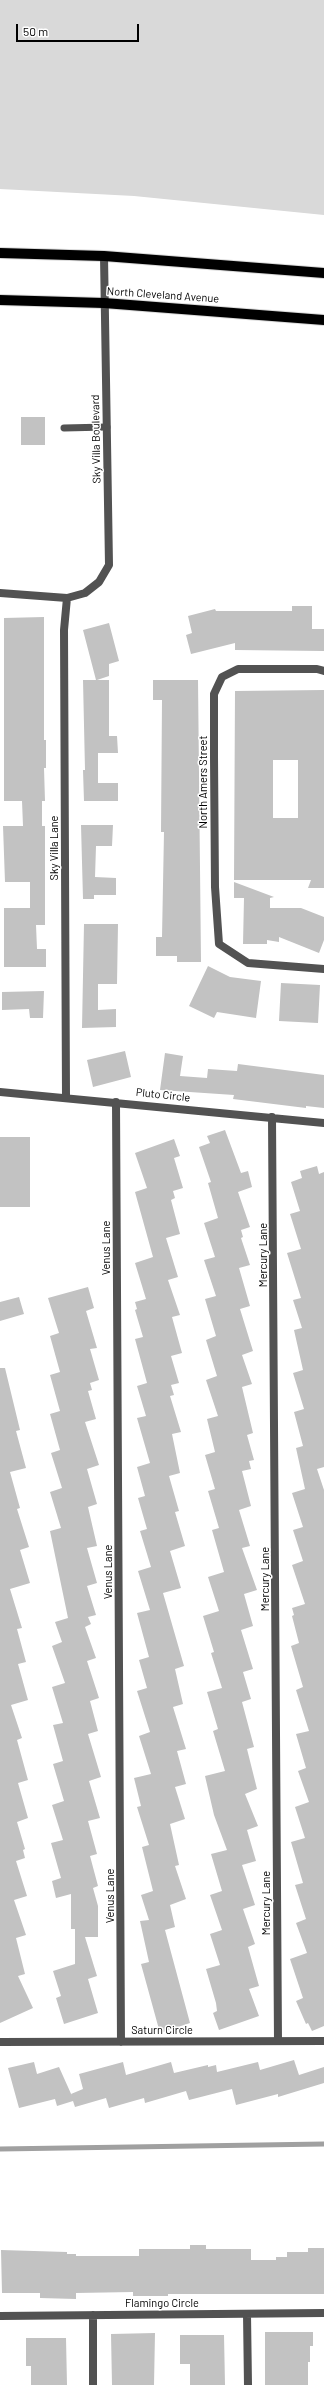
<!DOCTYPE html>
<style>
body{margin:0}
#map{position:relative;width:324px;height:2385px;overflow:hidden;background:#fff;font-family:Barlow,sans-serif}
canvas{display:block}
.scale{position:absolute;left:16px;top:24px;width:123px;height:18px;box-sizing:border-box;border:2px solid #000;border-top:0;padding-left:5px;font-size:12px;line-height:14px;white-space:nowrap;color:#000;-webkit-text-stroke:3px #fff;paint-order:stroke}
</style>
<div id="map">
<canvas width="324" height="2385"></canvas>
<div class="scale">50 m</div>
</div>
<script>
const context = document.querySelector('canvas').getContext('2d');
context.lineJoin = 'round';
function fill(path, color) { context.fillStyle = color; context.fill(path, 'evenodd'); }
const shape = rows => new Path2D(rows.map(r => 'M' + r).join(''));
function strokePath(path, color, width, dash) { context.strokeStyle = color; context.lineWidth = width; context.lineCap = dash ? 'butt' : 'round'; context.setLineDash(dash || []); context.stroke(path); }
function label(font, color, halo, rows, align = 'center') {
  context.font = font + ' Barlow,sans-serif'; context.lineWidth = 3; context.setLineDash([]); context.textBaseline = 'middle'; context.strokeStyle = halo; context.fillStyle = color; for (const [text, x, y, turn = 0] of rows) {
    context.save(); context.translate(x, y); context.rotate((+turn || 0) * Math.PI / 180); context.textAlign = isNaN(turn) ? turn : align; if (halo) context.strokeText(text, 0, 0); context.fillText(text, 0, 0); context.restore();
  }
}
fill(shape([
 [0,0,324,0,324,215,134,196,0,189]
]), '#d9d9d9');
strokePath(shape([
 [0,2149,324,2144]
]), '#a0a0a0', 5);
fill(shape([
 [21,417,45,417,45,445,21,445],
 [292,606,312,606,312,629,324,629,324,651,235,650,235,643,191,654,186,635,192,633,188,616,215,609,216,611,292,611],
 [44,617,44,740,46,740,46,768,44,768,45,801,42,801,42,826,45,826,45,925,36,925,37,949,46,949,46,967,4,967,4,908,30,908,30,882,5,882,3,826,23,826,22,801,4,801,4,618],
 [109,623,119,661,109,664,109,676,97,680,109,680,109,736,117,736,118,753,98,753,98,783,118,783,118,801,84,801,83,770,85,770,83,680,96,680,83,630],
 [153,680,198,680,201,962,177,962,177,956,156,956,156,937,162,937,164,832,161,832,162,700,153,700],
 [324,690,324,888,308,888,311,880,234,880,235,691],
 [273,760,298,760,298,818,273,818],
 [81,825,113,825,112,846,96,846,95,877,116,878,116,895,94,895,94,899,83,899],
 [234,882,274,897,270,898,270,908,301,908,324,917,324,940,319,953,279,937,279,942,267,940,267,944,243,944,244,898,234,898],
 [84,924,118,924,117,984,98,984,98,1010,116,1009,116,1027,82,1028],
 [208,966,230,977,261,981,256,1018,217,1012,214,1018,189,1006],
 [281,983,320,985,318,1023,279,1021],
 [44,991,43,1018,30,1018,29,1009,2,1010,2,992],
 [125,1051,131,1077,93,1087,87,1060],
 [165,1053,183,1056,180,1076,207,1078,208,1069,237,1071,238,1064,324,1075,324,1108,306,1106,306,1108,233,1099,234,1095,160,1090],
 [225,1130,241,1173,248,1171,252,1187,238,1192,250,1227,241,1230,243,1237,241,1238,250,1265,239,1268,250,1306,240,1309,253,1351,242,1355,252,1384,242,1387,253,1433,247,1435,254,1460,249,1461,251,1469,242,1471,251,1506,239,1510,250,1546,242,1548,257,1590,244,1594,253,1626,241,1630,253,1669,243,1672,251,1699,242,1702,254,1747,247,1749,257,1789,245,1794,258,1826,247,1830,256,1861,242,1865,255,1905,243,1909,255,1944,248,1947,259,1986,249,1989,259,2016,219,2030,213,2013,217,2011,216,2003,206,1969,220,1965,210,1934,222,1930,210,1895,222,1891,211,1854,227,1850,214,1815,205,1776,225,1771,213,1731,218,1729,207,1692,222,1688,211,1653,214,1652,203,1616,219,1611,208,1577,224,1572,212,1530,219,1528,208,1491,215,1489,205,1455,215,1452,207,1419,218,1416,206,1380,217,1376,206,1340,216,1336,205,1299,216,1296,204,1260,215,1257,204,1223,218,1218,208,1183,211,1182,199,1147,210,1143,207,1136],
 [0,1137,30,1137,30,1207,0,1207],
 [174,1139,180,1156,174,1158,183,1188,173,1191,175,1198,171,1200,180,1234,166,1238,178,1277,168,1280,180,1315,172,1317,182,1353,171,1356,179,1383,171,1385,174,1395,170,1396,181,1432,172,1434,180,1473,169,1476,179,1511,175,1512,185,1546,170,1551,181,1588,163,1593,184,1666,175,1669,183,1704,173,1707,186,1749,177,1751,186,1784,175,1787,185,1819,170,1824,179,1865,175,1866,186,1899,170,1905,175,1927,165,1930,190,2023,160,2033,141,1964,149,1962,140,1921,149,1920,141,1895,153,1891,142,1847,149,1845,137,1807,141,1806,134,1778,151,1774,139,1736,150,1732,137,1691,147,1688,139,1660,149,1657,137,1613,150,1610,138,1571,151,1567,140,1531,147,1529,138,1498,145,1496,137,1467,150,1463,137,1418,146,1416,137,1386,147,1383,135,1339,143,1337,135,1310,137,1309,135,1302,146,1299,135,1263,153,1257,135,1192,147,1188,135,1153],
 [317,1166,319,1174,324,1172,324,1467,317,1469,324,1490,324,2026,312,2031,308,2023,306,2024,296,2001,303,1998,290,1959,307,1953,296,1923,306,1919,295,1885,303,1883,291,1842,305,1838,295,1807,309,1802,298,1771,306,1768,296,1734,309,1731,296,1690,303,1687,291,1646,299,1643,292,1616,294,1615,292,1608,305,1604,292,1565,303,1561,293,1530,303,1527,292,1493,305,1489,296,1448,303,1446,294,1412,304,1409,293,1373,303,1370,294,1330,302,1328,293,1300,301,1298,287,1253,301,1249,290,1214,300,1211,291,1182,302,1178,300,1171],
 [88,1287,94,1308,86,1311,97,1348,90,1349,99,1380,90,1383,92,1390,88,1391,96,1419,85,1422,99,1465,87,1469,97,1504,88,1507,97,1546,87,1548,97,1583,87,1586,96,1615,88,1617,91,1624,85,1627,96,1658,87,1661,99,1698,90,1701,98,1731,88,1734,101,1777,89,1781,100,1818,88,1821,97,1854,90,1856,98,1886,93,1888,98,1906,98,1937,85,1937,97,1976,88,1979,98,2013,64,2024,56,1998,61,1996,53,1971,75,1964,75,1929,71,1929,71,1894,56,1898,52,1881,61,1878,51,1843,63,1840,52,1805,64,1801,53,1764,63,1761,53,1725,63,1723,52,1687,65,1683,52,1646,62,1642,55,1622,68,1618,50,1531,61,1528,50,1492,62,1488,51,1453,60,1450,50,1414,60,1411,50,1375,60,1372,50,1336,59,1333,48,1298],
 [19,1297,24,1314,0,1321,0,1302],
 [0,1368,5,1368,20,1430,16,1431,26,1468,10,1472,20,1508,17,1509,29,1547,20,1550,30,1583,10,1589,22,1628,17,1629,26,1662,18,1664,28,1700,11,1705,22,1738,17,1740,28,1780,18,1783,28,1818,17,1822,25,1849,23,1850,25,1858,16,1861,27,1896,14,1900,26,1935,16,1938,25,1974,18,1976,33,2008,0,2023],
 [294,2060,299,2075,324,2067,324,2083,278,2097,278,2094,236,2105,232,2089,189,2100,186,2091,145,2103,144,2098,109,2108,106,2098,75,2107,73,2101,57,2106,55,2099,19,2108,8,2068,34,2062,37,2074,59,2067,72,2096,71,2094,83,2089,79,2074,123,2062,126,2075,171,2062,174,2073,208,2065,208,2067,216,2065,217,2072,258,2062,260,2070],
 [190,2245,206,2245,206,2249,251,2249,251,2260,276,2260,276,2257,287,2257,287,2252,308,2252,308,2248,324,2248,324,2294,168,2294,168,2296,133,2296,133,2292,76,2293,76,2299,40,2298,40,2293,2,2293,1,2250,67,2252,67,2254,76,2254,76,2256,139,2256,139,2249,190,2249],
 [265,2332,313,2332,313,2346,310,2346,310,2362,308,2362,308,2385,265,2385],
 [155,2333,154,2385,112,2385,111,2334],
 [180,2335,224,2335,225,2385,190,2385,190,2364,180,2364],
 [26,2338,66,2338,67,2385,31,2385,31,2366,26,2366]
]), '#c2c2c2');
const primary = shape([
 [0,253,104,256,324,273],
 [0,300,104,303,324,320]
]);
strokePath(primary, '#dbdbdb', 12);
strokePath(shape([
 [64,428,107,427]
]), '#525252', 7);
strokePath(shape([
 [0,593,67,598,85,593,99,582,109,565,104,256],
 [324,671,317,669,238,669,222,677,214,694,214,757,215,887,219,944,248,963,324,969],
 [0,1092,324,1123],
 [66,1097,64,630,67,598],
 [116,1102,121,2042],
 [272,1117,278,2041],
 [0,2042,324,2041],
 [247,2314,248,2385],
 [93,2315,93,2385],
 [0,2316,324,2313]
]), '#525252', 8);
strokePath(primary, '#000', 10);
label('11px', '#000', '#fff', [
 ["North Cleveland Avenue",163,295,4],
 ["Sky Villa Boulevard",96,439,-91],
 ["North Amers Street",203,782,-90],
 ["Sky Villa Lane",54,848,-90],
 ["Pluto Circle",163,1095,6],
 ["Venus Lane",106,1248,-90],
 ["Mercury Lane",263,1255,-90],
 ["Venus Lane",108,1572,-90],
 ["Mercury Lane",265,1579,-90],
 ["Venus Lane",110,1896,-90],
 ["Mercury Lane",266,1903,-90],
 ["Saturn Circle",162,2030],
 ["Flamingo Circle",162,2303]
]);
</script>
